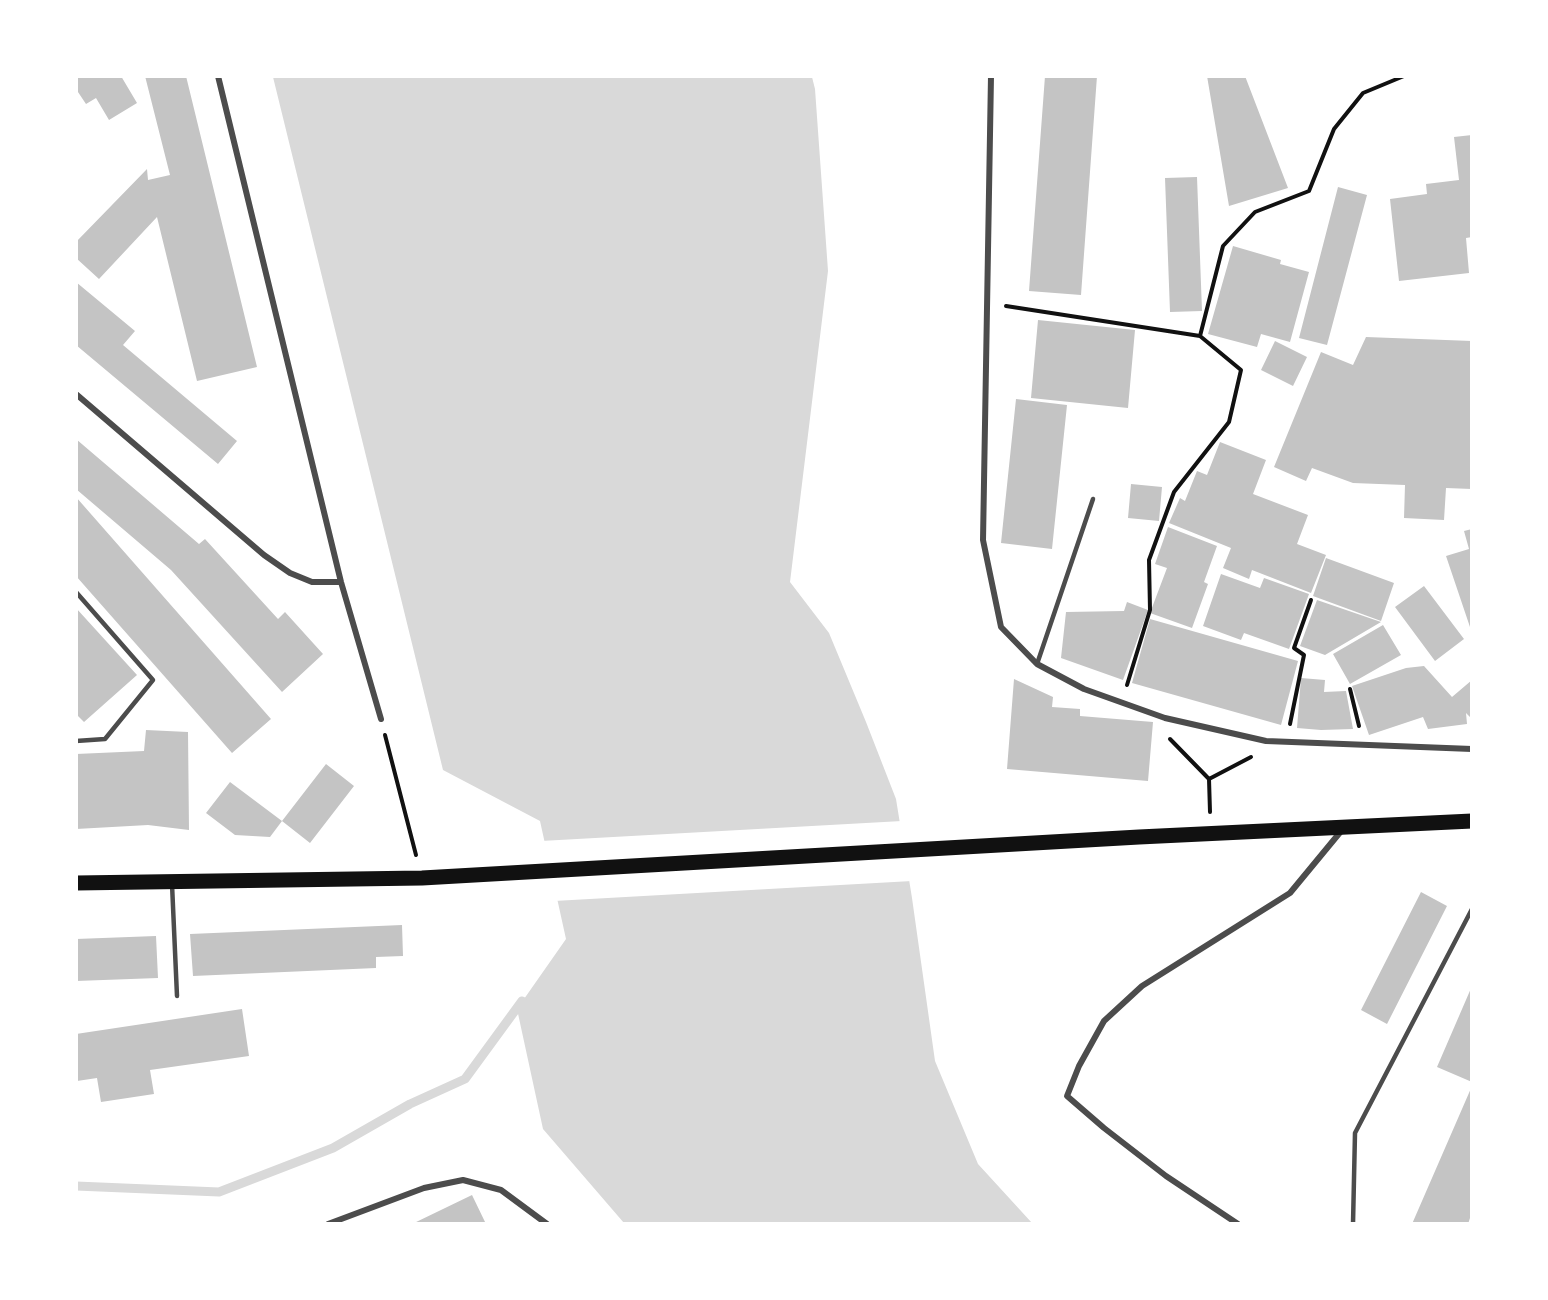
<!DOCTYPE html>
<style>
body{margin:0}
#map{position:relative;width:1548px;height:1300px;overflow:hidden;background:#fff;font-family:Roboto,sans-serif}
canvas{display:block}
.frame{position:absolute;inset:0;border:78px solid #fff;pointer-events:none}
</style>
<div id="map">
<canvas width="1548" height="1300"></canvas>
<div class="frame"></div>
</div>
<script>
const context = document.querySelector('canvas').getContext('2d');
context.lineJoin = 'round';
function fill(path, color) { context.fillStyle = color; context.fill(path, 'evenodd'); }
const shape = rows => new Path2D(rows.map(r => 'M' + r).join(''));
function strokePath(path, color, width, dash) { context.strokeStyle = color; context.lineWidth = width; context.lineCap = dash ? 'butt' : 'round'; context.setLineDash(dash || []); context.stroke(path); }
fill(shape([
 [273,77,812,77,815,89,828,271,790,582,829,633,866,722,896,799,912,898,935,1061,978,1164,1032,1223,624,1223,543,1129,517,1009,566,939,540,821,443,770]
]), '#d9d9d9');
fill(shape([
 [902,821,912,881,554,901,541,841]
]), '#fff');
strokePath(shape([
 [76,1186,219,1192,333,1148,410,1104,465,1079,522,1001]
]), '#d9d9d9', 9);
fill(shape([
 [76,76,121,76,137,103,109,120,96,98,86,104,76,89],
 [145,76,186,76,257,367,197,381,157,217,99,279,76,258,76,242,147,169,148,180,170,175],
 [1045,76,1097,76,1081,295,1029,291],
 [1207,76,1245,76,1288,188,1229,206],
 [1472,135,1472,237,1466,238,1469,273,1399,281,1390,199,1427,194,1426,184,1459,180,1454,137],
 [1197,177,1202,311,1170,312,1165,178],
 [1338,187,1367,195,1327,345,1299,338],
 [1233,246,1281,260,1280,264,1309,272,1290,342,1261,334,1257,347,1208,334],
 [76,282,135,331,123,345,237,441,218,464,76,345],
 [1038,320,1135,330,1128,408,1031,398],
 [1366,337,1472,341,1472,489,1446,488,1444,520,1404,518,1405,485,1353,483,1312,468,1306,481,1274,467,1321,352,1353,365],
 [1275,341,1307,357,1293,386,1261,370],
 [1016,399,1067,405,1052,549,1001,543],
 [76,439,199,544,205,539,278,619,285,612,323,654,282,692,171,570,76,489],
 [1220,442,1266,460,1253,494,1308,515,1297,544,1326,555,1311,593,1252,570,1249,579,1223,568,1231,548,1169,523,1180,498,1185,501,1197,471,1207,475],
 [1131,484,1162,487,1159,521,1128,518],
 [76,497,271,719,232,753,76,576],
 [1168,527,1217,546,1204,582,1208,584,1192,628,1150,613,1167,568,1155,564],
 [1472,529,1472,630,1471,630,1446,556,1469,549,1464,531],
 [1326,558,1394,583,1381,621,1313,596],
 [1221,574,1260,588,1264,578,1309,594,1289,649,1244,633,1241,640,1203,626],
 [1424,586,1464,639,1435,661,1395,607],
 [1317,600,1381,622,1325,655,1300,646],
 [1127,602,1148,610,1123,680,1061,658,1066,612,1124,611],
 [76,608,137,675,84,722,76,714],
 [1150,619,1298,661,1281,725,1132,683],
 [1383,625,1401,655,1350,684,1333,654],
 [1424,666,1452,697,1472,680,1472,719,1466,713,1467,724,1428,729,1423,717,1369,735,1352,686,1406,668],
 [1301,678,1325,680,1324,692,1346,691,1353,729,1321,730,1297,728],
 [1014,679,1053,697,1052,707,1080,709,1080,716,1153,722,1148,781,1007,769],
 [146,730,188,732,189,830,148,825,76,829,76,754,144,751],
 [326,764,354,786,310,843,282,821],
 [230,782,282,821,270,837,235,835,206,813],
 [1421,892,1447,906,1387,1024,1361,1010],
 [402,925,403,956,376,957,376,968,193,976,190,934],
 [156,936,158,978,76,981,76,939],
 [1472,986,1472,1082,1437,1067],
 [242,1009,249,1056,150,1070,154,1094,101,1102,97,1078,77,1081,76,1034],
 [1472,1086,1472,1215,1470,1218,1468,1224,1412,1224],
 [472,1195,486,1224,412,1224]
]), '#c4c4c4');
strokePath(shape([
 [1006,306,1200,336],
 [1127,685,1150,610,1149,560,1174,492,1229,422,1241,370,1200,336,1223,246,1255,212,1309,191,1334,129,1363,93,1404,76],
 [1350,689,1359,726],
 [1290,724,1304,655,1294,648,1311,600],
 [385,735,416,855],
 [1170,739,1209,779,1210,812],
 [1209,779,1251,757]
]), '#111', 4);
strokePath(shape([
 [76,592,153,680,105,739,76,741],
 [1037,664,1093,499],
 [172,884,177,996],
 [1353,1224,1355,1133,1472,909]
]), '#4c4c4c', 4.5);
strokePath(shape([
 [218,76,341,582,381,719],
 [991,76,983,540,1001,627,1037,664,1084,689,1165,718,1266,741,1472,749],
 [76,394,264,555,290,573,312,582,341,582],
 [328,1224,424,1188,463,1180,501,1190,547,1224],
 [1238,1224,1166,1176,1104,1128,1067,1096,1079,1066,1104,1021,1142,986,1290,893,1342,830]
]), '#4c4c4c', 6);
strokePath(shape([
 [76,883,422,878,1139,837,1472,821]
]), '#111', 15);
</script>
